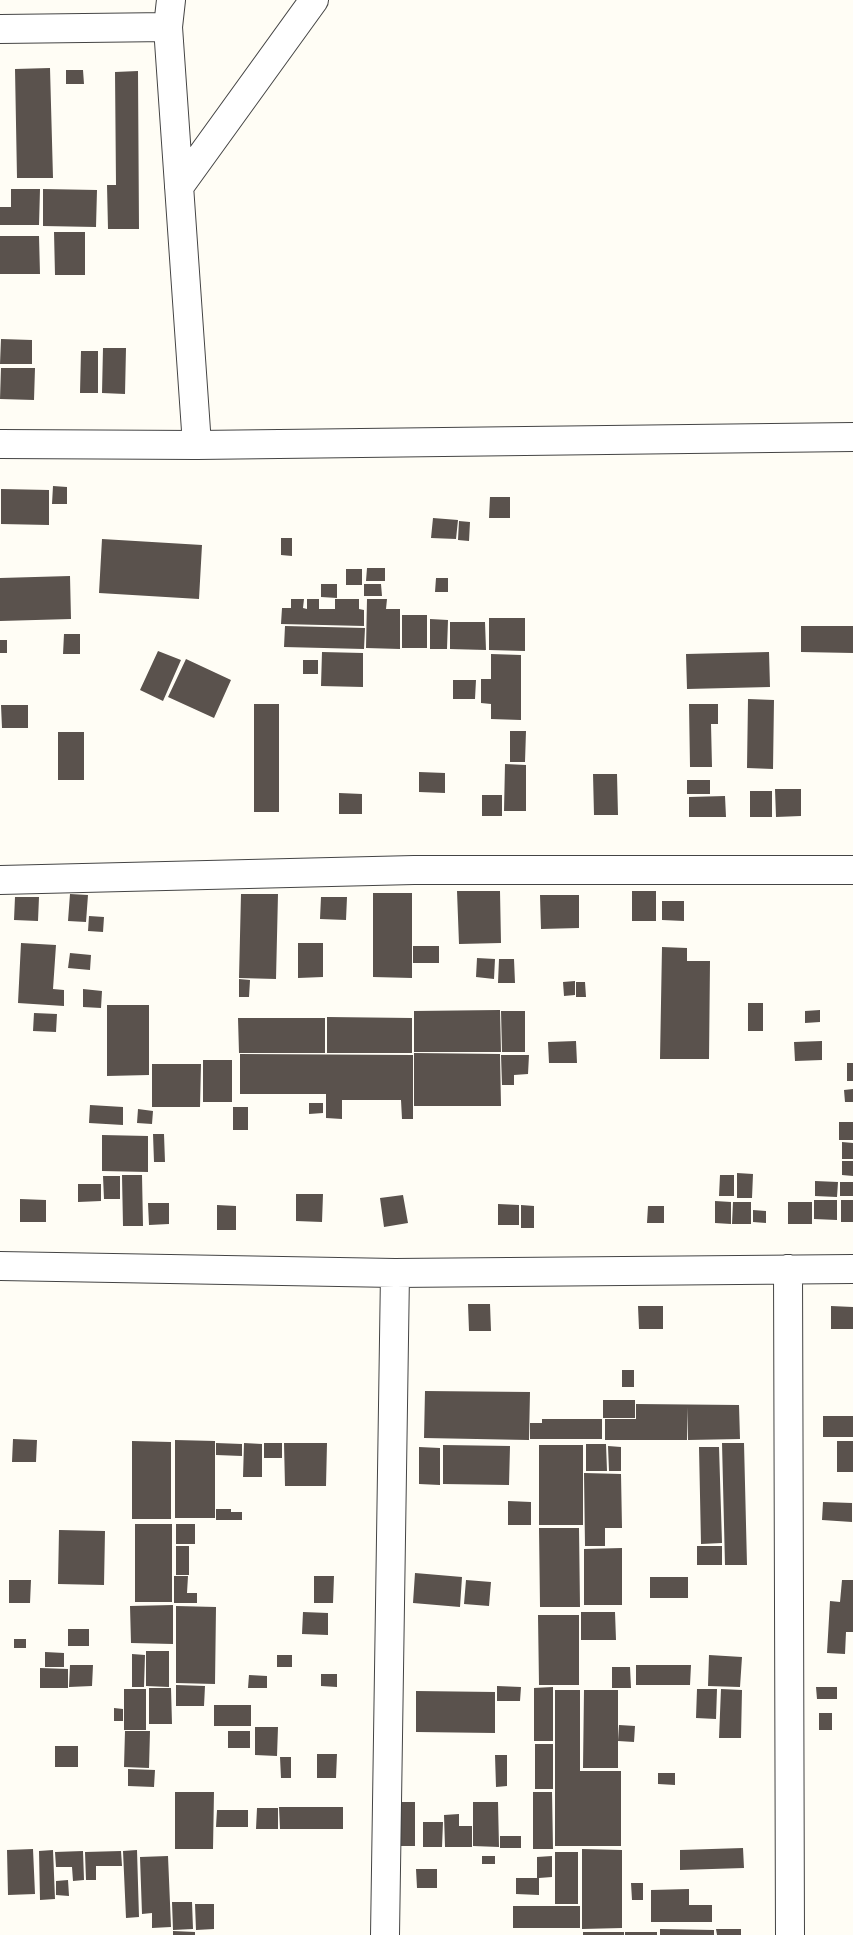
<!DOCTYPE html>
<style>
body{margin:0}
canvas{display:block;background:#fffdf5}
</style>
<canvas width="853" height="1935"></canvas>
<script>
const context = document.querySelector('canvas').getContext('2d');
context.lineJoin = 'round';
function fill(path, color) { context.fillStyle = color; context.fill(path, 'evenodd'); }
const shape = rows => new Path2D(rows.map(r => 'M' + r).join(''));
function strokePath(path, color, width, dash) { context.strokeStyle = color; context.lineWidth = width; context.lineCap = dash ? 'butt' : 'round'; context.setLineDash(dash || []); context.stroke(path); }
fill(shape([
 [50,68,53,178,17,178,15,69],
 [66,70,83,70,84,84,66,84],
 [138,71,139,229,108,229,107,185,116,185,115,72],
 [11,189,40,189,39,225,0,225,0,207,11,207],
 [43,189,97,190,96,227,43,226],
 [54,232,85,232,85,275,55,275],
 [0,236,39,236,40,274,0,274],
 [1,339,32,340,32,364,0,364],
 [103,348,126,348,125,394,102,393],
 [81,351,98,351,98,393,80,393],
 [1,368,35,368,34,400,0,399],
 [53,486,67,487,67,504,52,504],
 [1,489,49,490,49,525,1,524],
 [490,497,510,497,510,518,489,518],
 [433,518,458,520,456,539,431,538],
 [459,521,470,522,469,541,458,540],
 [281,538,292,538,292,556,281,555],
 [102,539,202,545,199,599,99,593],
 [367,568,385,568,385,581,366,581],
 [346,569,362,569,362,585,346,585],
 [70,576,71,619,0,621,0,578],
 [436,578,448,578,448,592,435,592],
 [321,584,337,584,337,598,321,597],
 [364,584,381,584,382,596,364,596],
 [291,599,304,599,303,608,307,609,307,599,319,599,319,609,335,609,335,599,359,599,359,609,364,610,364,626,281,624,282,608,291,608],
 [367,599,387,599,386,609,400,609,400,649,366,648],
 [402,615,427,615,427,648,402,648],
 [489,618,525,618,525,651,489,650],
 [430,619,448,620,447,649,430,649],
 [450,622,485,622,486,650,450,649],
 [285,626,365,628,364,649,284,647],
 [801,626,853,626,853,653,801,652],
 [64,634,80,634,80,654,63,654],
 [0,640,7,640,7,653,0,653],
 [158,651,181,660,163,701,140,690],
 [322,652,363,653,363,687,321,686],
 [769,652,770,687,687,689,686,654],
 [491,654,521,655,521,720,491,719,491,704,481,703,481,679,491,679],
 [186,659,231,680,214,718,168,697],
 [303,660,318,660,318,674,303,674],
 [453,680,476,680,475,699,453,699],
 [748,699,774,700,773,769,747,768],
 [254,704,279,704,279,812,254,812],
 [689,704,718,704,718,724,711,724,712,767,690,767],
 [1,705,28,705,28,728,2,728],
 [510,731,526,731,525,762,510,762],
 [58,732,84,732,84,780,58,780],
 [505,764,526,765,526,811,504,811],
 [419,772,445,773,445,793,419,792],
 [593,774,617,774,618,815,594,815],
 [687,780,710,780,710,794,687,794],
 [775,789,801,789,801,816,776,817],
 [750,791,772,791,772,817,750,817],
 [339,793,362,794,362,814,339,814],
 [482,795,502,795,502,816,482,816],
 [725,796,726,817,689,817,689,797],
 [457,891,500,891,501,943,459,944],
 [632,891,656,891,656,921,632,921],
 [373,893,412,893,412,978,373,977],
 [70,894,88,895,86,922,68,921],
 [241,894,278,894,276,979,239,978],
 [540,895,579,895,579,928,541,929],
 [15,897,39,897,38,921,14,920],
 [321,897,347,897,346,920,320,919],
 [662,901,684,901,684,921,662,920],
 [89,916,104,917,103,932,88,931],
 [21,943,56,945,53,989,64,990,64,1006,18,1003],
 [298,943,323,943,323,977,298,978],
 [413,946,439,946,439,963,413,963],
 [662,947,687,948,687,961,710,961,709,1059,660,1059],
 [70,953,91,955,90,970,68,968],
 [477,958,495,959,494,979,476,977],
 [499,959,514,959,515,983,498,983],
 [239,979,250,980,249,997,239,997],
 [575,981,575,995,564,996,563,982],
 [576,982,585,982,586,997,576,997],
 [83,989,102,991,101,1008,83,1007],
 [748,1003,763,1003,763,1031,748,1031],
 [107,1005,149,1005,149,1075,107,1076],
 [500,1010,501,1052,414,1052,414,1011],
 [820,1010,820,1022,805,1023,805,1011],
 [501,1011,525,1011,525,1052,502,1052],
 [34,1013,57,1014,56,1032,33,1031],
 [327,1017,412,1018,412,1053,327,1053],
 [238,1018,325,1018,325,1053,239,1053],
 [576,1041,577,1063,549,1063,548,1042],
 [822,1041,822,1060,795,1061,794,1042],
 [414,1053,500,1054,501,1106,414,1106],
 [240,1054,413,1055,413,1119,402,1119,401,1100,342,1100,342,1119,326,1118,326,1094,240,1094],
 [501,1055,529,1055,528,1074,514,1075,514,1085,502,1085],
 [203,1060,232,1060,232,1102,203,1102],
 [847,1063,853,1063,853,1081,847,1081],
 [152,1064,201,1064,200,1107,152,1107],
 [853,1089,853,1102,845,1102,844,1090],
 [309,1103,323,1103,323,1113,309,1114],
 [90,1105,123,1107,123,1125,89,1123],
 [233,1107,248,1107,248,1130,233,1130],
 [138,1109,153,1111,152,1124,137,1123],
 [839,1122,853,1122,853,1140,839,1140],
 [153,1134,164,1134,165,1162,154,1162],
 [102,1135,148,1136,148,1172,102,1171],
 [842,1142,853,1143,853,1159,842,1159],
 [842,1161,853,1161,853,1176,842,1175],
 [737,1173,753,1174,752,1198,737,1198],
 [122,1175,142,1175,143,1226,123,1226],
 [720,1175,734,1175,734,1196,719,1196],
 [103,1176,120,1176,120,1199,104,1199],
 [815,1181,838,1182,837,1197,815,1196],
 [840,1182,853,1182,853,1196,840,1196],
 [78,1184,101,1184,101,1201,78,1202],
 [296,1194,323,1194,322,1222,296,1221],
 [403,1195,408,1223,384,1227,380,1198],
 [20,1199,46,1200,46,1222,20,1222],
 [814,1200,837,1200,837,1220,814,1219],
 [841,1200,853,1200,853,1222,841,1222],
 [715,1201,731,1202,731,1224,715,1223],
 [733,1202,751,1202,751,1224,732,1224],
 [788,1202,812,1202,812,1224,788,1224],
 [148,1203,169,1203,169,1224,149,1225],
 [498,1204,519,1205,519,1225,498,1225],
 [217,1205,236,1206,236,1230,217,1230],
 [521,1205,534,1206,534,1228,521,1228],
 [648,1206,664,1206,664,1223,647,1223],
 [753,1210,766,1211,766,1223,753,1222],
 [468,1304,490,1304,491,1331,469,1331],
 [638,1306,663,1306,663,1329,639,1329],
 [831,1306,853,1307,853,1329,831,1329],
 [622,1370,634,1370,634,1387,622,1387],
 [425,1391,530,1392,529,1440,424,1438],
 [603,1400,635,1400,635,1418,603,1418],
 [636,1404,739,1405,740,1439,688,1440,687,1407,687,1440,605,1440,605,1419,636,1419],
 [823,1416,853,1416,853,1437,823,1437],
 [542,1419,602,1419,602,1439,530,1439,530,1423,542,1423],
 [13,1439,37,1440,36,1462,12,1462],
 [175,1440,215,1441,215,1518,175,1518],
 [132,1441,171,1442,171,1519,132,1519],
 [837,1441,853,1441,853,1472,837,1472],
 [216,1443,242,1444,242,1456,216,1455],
 [244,1443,262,1444,262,1477,243,1477],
 [264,1443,282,1443,282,1458,264,1458],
 [284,1443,327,1443,326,1486,285,1486],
 [722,1443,744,1443,747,1565,725,1565],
 [586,1444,606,1444,607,1471,586,1471],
 [443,1445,510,1446,509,1485,443,1484],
 [539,1445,583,1445,583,1525,539,1525],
 [608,1446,621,1447,621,1471,609,1471],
 [419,1447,440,1448,440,1485,419,1484],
 [699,1447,719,1447,722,1543,701,1544],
 [584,1473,621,1474,622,1528,605,1528,605,1546,585,1546],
 [508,1501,531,1502,531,1525,508,1525],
 [823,1502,852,1503,852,1522,822,1520],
 [216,1509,231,1509,231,1512,242,1512,242,1520,216,1520],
 [135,1524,172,1524,172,1602,135,1602],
 [176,1524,195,1524,195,1544,176,1544],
 [539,1528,579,1528,580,1607,540,1607],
 [59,1530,105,1531,104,1585,58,1584],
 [176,1546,189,1546,189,1575,176,1575],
 [697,1546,722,1546,722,1565,697,1565],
 [622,1548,622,1605,584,1605,584,1549],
 [415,1573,462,1577,460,1607,413,1603],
 [174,1576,188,1576,187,1593,197,1593,197,1603,174,1603],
 [314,1576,334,1576,333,1603,314,1603],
 [650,1577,688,1577,688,1598,650,1598],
 [9,1580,31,1580,30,1603,9,1603],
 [466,1580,491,1582,489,1606,464,1604],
 [842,1580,853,1580,853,1632,846,1632,845,1654,827,1653,830,1601,840,1602],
 [173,1605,173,1644,131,1643,130,1606],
 [176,1606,216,1607,215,1684,176,1683],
 [303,1612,328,1613,328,1635,302,1634],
 [581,1612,615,1612,616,1640,581,1640],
 [538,1615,579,1615,579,1685,539,1685],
 [68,1629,89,1629,89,1646,68,1646],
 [14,1639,26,1639,26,1648,14,1648],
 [146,1651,169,1651,169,1687,146,1686],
 [45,1652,64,1653,64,1667,45,1667],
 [132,1654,145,1655,144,1687,132,1687],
 [277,1655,292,1655,292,1667,277,1667],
 [709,1655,742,1657,740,1687,708,1686],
 [70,1665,93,1665,92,1686,69,1687],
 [636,1665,691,1665,690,1685,636,1685],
 [612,1667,630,1667,631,1688,612,1688],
 [40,1668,68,1669,68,1688,40,1688],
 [321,1674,337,1674,337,1687,321,1686],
 [249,1675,267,1676,267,1688,248,1688],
 [176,1685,205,1686,204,1706,176,1706],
 [497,1686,521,1687,520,1701,497,1701],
 [553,1687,553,1741,534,1741,534,1688],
 [816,1687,837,1687,837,1699,817,1699],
 [149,1688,171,1688,172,1724,149,1724],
 [124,1689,146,1689,146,1730,124,1730],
 [697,1689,717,1689,716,1719,696,1718],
 [721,1689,742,1690,741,1738,719,1738],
 [555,1690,580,1690,580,1771,621,1771,621,1846,555,1846],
 [584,1690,618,1690,618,1768,583,1768],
 [416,1691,495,1692,495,1733,416,1732],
 [214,1705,251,1705,251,1726,214,1726],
 [114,1708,123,1709,123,1721,114,1721],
 [819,1713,832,1713,832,1730,819,1730],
 [619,1725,635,1726,634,1742,618,1741],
 [255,1727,278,1727,277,1756,255,1755],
 [125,1731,150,1731,149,1768,124,1767],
 [228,1731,250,1731,250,1748,228,1748],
 [535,1744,553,1744,553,1789,535,1789],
 [55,1746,78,1746,78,1767,55,1767],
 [317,1754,337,1754,336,1778,317,1778],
 [495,1755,507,1755,507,1786,496,1787],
 [280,1757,291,1757,291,1778,281,1778],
 [128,1769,155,1770,154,1787,128,1786],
 [658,1773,675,1773,675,1785,658,1784],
 [175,1792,214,1792,213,1849,175,1849],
 [533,1792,552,1792,553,1849,533,1849],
 [398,1802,415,1802,415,1846,398,1846],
 [473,1802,498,1802,499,1847,473,1846],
 [279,1807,343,1807,343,1829,280,1829],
 [257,1808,278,1808,278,1829,256,1829],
 [217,1810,248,1810,248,1827,216,1827],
 [459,1814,459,1826,472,1826,472,1847,445,1847,444,1815],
 [423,1822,443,1822,442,1847,423,1847],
 [500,1836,521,1836,521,1848,500,1848],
 [743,1848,744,1868,680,1870,680,1850],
 [33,1849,35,1894,8,1895,7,1850],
 [582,1849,622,1850,622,1928,582,1929],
 [53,1850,55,1899,40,1900,39,1851],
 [137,1850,139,1917,126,1918,123,1851],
 [83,1851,84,1880,73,1881,72,1867,56,1867,55,1852],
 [121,1851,122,1866,96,1866,96,1880,86,1880,85,1852],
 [555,1852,578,1852,578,1904,555,1904],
 [168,1856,171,1927,152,1928,152,1913,142,1914,140,1857],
 [482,1856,495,1856,495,1864,482,1864],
 [552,1856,552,1877,539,1878,539,1895,516,1894,516,1878,537,1878,537,1857],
 [416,1869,437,1869,437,1888,417,1888],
 [68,1880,69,1896,56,1895,56,1881],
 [631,1883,643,1883,643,1900,632,1900],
 [689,1889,689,1905,712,1905,712,1922,651,1922,651,1890],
 [172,1902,192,1902,193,1929,173,1930],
 [195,1904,214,1904,214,1929,196,1930],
 [513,1906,580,1906,580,1928,513,1928],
 [660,1929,714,1930,714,1935,660,1935],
 [716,1929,741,1929,741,1935,717,1935],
 [173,1931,195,1932,195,1935,173,1935],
 [583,1932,624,1932,624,1935,583,1935],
 [625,1932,657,1932,657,1935,625,1935]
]), '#5a524d');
const minor = shape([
 [171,0,168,27,197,445],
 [0,29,168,27],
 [179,187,314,0],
 [0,444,197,445,853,437],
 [0,880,414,870,853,870],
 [0,1266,395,1273,853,1269],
 [788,1269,790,1935],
 [385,1935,395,1273]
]);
strokePath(minor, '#444', 30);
strokePath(minor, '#fff', 28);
</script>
